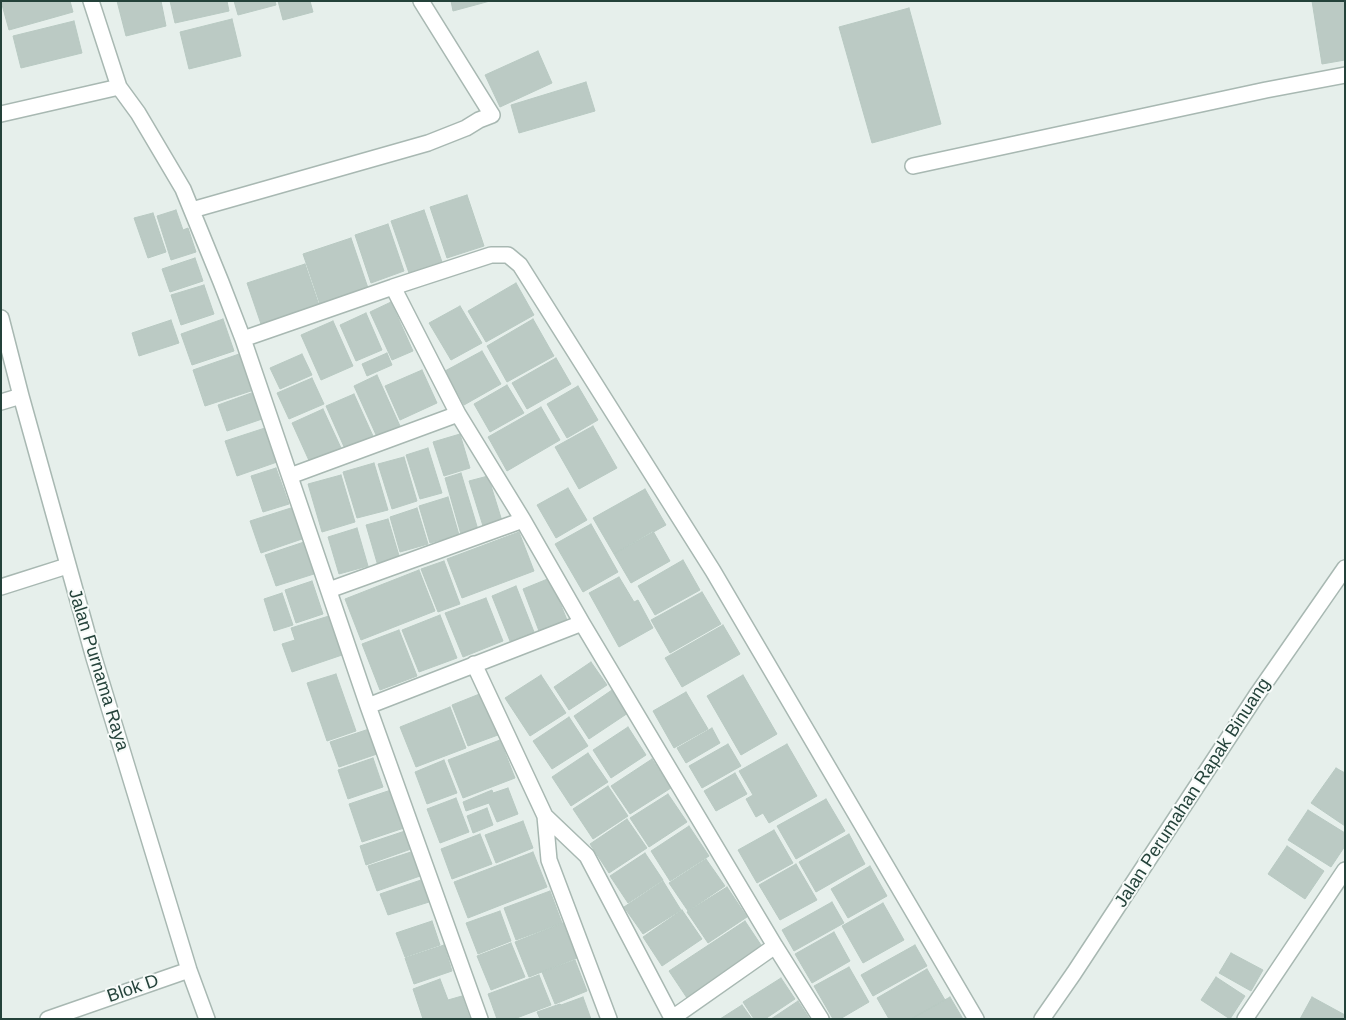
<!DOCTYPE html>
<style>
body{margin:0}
#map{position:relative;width:1346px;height:1020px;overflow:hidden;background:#e6efeb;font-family:Helvetica,sans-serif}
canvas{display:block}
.frame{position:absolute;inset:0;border:2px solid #24423a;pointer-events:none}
</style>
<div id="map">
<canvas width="1346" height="1020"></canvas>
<div class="frame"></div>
</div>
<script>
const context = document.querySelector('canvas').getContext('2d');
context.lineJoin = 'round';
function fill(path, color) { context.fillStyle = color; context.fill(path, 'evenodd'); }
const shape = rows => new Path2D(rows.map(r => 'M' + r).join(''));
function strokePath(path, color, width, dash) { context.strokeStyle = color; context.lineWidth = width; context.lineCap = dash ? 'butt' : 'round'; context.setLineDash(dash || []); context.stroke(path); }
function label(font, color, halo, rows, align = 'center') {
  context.font = font + ' Helvetica,sans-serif'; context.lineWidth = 4; context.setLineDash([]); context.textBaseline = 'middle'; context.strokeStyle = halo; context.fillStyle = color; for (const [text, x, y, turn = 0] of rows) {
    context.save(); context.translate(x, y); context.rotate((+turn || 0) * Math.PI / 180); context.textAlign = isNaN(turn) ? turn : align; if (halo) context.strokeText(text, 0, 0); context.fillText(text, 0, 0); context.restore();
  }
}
const building = shape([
 [1,1,70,1,73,12,9,30,1,1],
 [117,1,161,1,166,26,126,36,117,1],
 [170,1,227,1,229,11,175,23,170,1],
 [234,1,275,1,276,5,238,15,234,1],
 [278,1,310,1,313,12,283,20,278,1],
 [451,1,490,1,453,11,451,1],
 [1312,1,1345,1,1345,60,1322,64,1312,1],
 [909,8,941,124,872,143,839,27,909,8],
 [232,19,241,56,189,69,180,32,232,19],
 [74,21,82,53,21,68,13,36,74,21],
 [538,51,552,83,500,107,485,75,538,51],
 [586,82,595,111,519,133,511,105,586,82],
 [467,195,484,246,447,258,430,207,467,195],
 [176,210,183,230,188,228,196,252,171,260,157,216,176,210],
 [424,210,442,262,409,273,391,221,424,210],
 [153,213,166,252,148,258,134,218,153,213],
 [388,224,404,271,371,283,355,235,388,224],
 [351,238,368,288,320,304,303,254,351,238],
 [195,258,203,281,170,292,162,269,195,258],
 [305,264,319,305,261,324,247,283,305,264],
 [516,283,534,315,486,342,468,311,516,283],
 [204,285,214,314,181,325,171,295,204,285],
 [391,302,413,351,392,360,370,312,391,302],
 [460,306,482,343,451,360,429,323,460,306],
 [366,313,382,350,356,361,340,325,366,313],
 [223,319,234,351,192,365,181,334,223,319],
 [533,319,554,356,507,382,487,346,533,319],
 [171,320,179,343,139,356,132,333,171,320],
 [333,321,353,366,321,380,301,335,333,321],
 [482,351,501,384,464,405,445,371,482,351],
 [242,353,254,390,205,406,193,370,242,353],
 [387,353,392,365,367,376,362,364,387,353],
 [302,354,312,375,280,389,270,368,302,354],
 [556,358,571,384,527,409,512,383,556,358],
 [422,370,437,403,400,420,385,386,422,370],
 [377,375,400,426,377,437,354,386,377,375],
 [312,378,324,404,289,419,277,393,312,378],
 [507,385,524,413,490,432,474,404,507,385],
 [578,386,598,420,567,438,547,404,578,386],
 [257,391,265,418,227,431,218,405,257,391],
 [354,394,373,436,345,449,326,406,354,394],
 [541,407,560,440,507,471,488,437,541,407],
 [323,409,342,450,311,465,292,423,323,409],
 [593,426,617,468,579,489,555,447,593,426],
 [268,427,280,461,237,476,225,441,268,427],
 [460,434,470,468,444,476,433,442,460,434],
 [428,448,442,493,420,499,406,455,428,448],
 [404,457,417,501,392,509,378,464,404,457],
 [374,463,388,510,357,518,343,472,374,463],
 [276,468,289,504,263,512,251,476,276,468],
 [461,473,479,533,462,538,445,478,461,473],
 [341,475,355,522,322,532,308,484,341,475],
 [488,476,502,521,483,526,469,481,488,476],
 [568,488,587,520,556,538,537,505,568,488],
 [645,489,666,525,614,554,593,518,645,489],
 [448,497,459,535,430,543,419,506,448,497],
 [294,507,305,538,261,553,250,521,294,507],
 [417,508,428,544,400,552,390,517,417,508],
 [388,519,400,559,378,566,366,525,388,519],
 [591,524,618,572,583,592,555,544,591,524],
 [357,528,368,566,339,574,328,537,357,528],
 [653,531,670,561,631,583,614,554,653,531],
 [519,532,534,571,462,598,447,559,519,532],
 [307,541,317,573,276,586,265,555,307,541],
 [683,560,700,590,655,615,638,586,683,560],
 [444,561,460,604,438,612,421,569,444,561],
 [419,570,435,611,361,640,345,599,419,570],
 [619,577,634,602,638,600,653,628,619,647,589,593,619,577],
 [550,578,567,620,539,631,523,589,550,578],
 [312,581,323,614,296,623,285,590,312,581],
 [516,586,534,632,510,641,492,596,516,586],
 [702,592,721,624,670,653,651,620,702,592],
 [282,593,293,625,274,631,264,599,282,593],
 [486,598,503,641,463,657,445,613,486,598],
 [332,615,345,654,292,672,282,644,295,640,291,628,332,615],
 [440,615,457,658,419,672,402,630,440,615],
 [723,625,740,654,682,687,665,658,723,625],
 [399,630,417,676,380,690,362,644,399,630],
 [591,662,607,685,569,710,554,687,591,662],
 [336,674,356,731,327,741,307,683,336,674],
 [541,675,566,713,530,736,505,698,541,675],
 [743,675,777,734,741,755,707,696,743,675],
 [612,690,628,713,589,739,574,716,612,690],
 [686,692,708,729,674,748,653,711,686,692],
 [482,693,498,735,468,746,452,705,482,693],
 [450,707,466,748,416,767,400,727,450,707],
 [569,717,588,746,552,769,533,741,569,717],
 [628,727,646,755,611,778,593,750,628,727],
 [372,728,380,753,339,767,330,742,372,728],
 [712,728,720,743,686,763,677,748,712,728],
 [500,740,515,778,463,798,448,760,500,740],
 [728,744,741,766,702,788,689,766,728,744],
 [787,744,817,796,769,823,763,813,756,817,746,799,753,795,739,771,787,744],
 [588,753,608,782,571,806,552,777,588,753],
 [373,758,383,787,348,799,338,770,373,758],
 [652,759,671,788,630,814,611,786,652,759],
 [444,760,457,793,427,804,415,772,444,760],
 [1336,768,1345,773,1345,826,1311,803,1336,768],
 [735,773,747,794,716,811,704,791,735,773],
 [608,786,628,816,593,839,573,809,608,786],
 [508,788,518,814,497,822,489,803,466,811,463,802,492,790,493,793,508,788],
 [394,789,407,827,362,842,349,804,394,789],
 [668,794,687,822,649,847,630,818,668,794],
 [456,798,469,832,440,843,427,809,456,798],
 [826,799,845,831,796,859,777,826,826,799],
 [487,808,493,825,473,833,467,816,487,808],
 [1308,810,1345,833,1345,846,1331,867,1288,840,1308,810],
 [627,819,647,848,609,873,590,844,627,819],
 [523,821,533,848,496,863,485,835,523,821],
 [689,826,709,856,670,881,651,851,689,826],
 [408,830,414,848,366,865,360,846,408,830],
 [774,830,793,863,757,883,738,850,774,830],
 [480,834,492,864,452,879,441,849,480,834],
 [849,834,865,864,816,892,799,862,849,834],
 [1287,846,1324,871,1305,899,1268,874,1287,846],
 [414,851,423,875,377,891,368,866,414,851],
 [533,852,547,887,468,918,454,882,533,852],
 [645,853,663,880,628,903,610,876,645,853],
 [706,859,725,886,688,911,669,883,706,859],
 [796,864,817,900,780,920,759,885,796,864],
 [870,866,887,896,848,918,831,889,870,866],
 [421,880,429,902,388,915,380,894,421,880],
 [663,881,681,910,643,934,624,907,663,881],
 [727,887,747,917,708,943,687,912,727,887],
 [550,891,562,923,516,940,504,908,550,891],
 [832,902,844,923,794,951,782,930,832,902],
 [883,903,904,940,863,963,842,926,883,903],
 [682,910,702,939,662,966,643,937,682,910],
 [500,911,511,941,478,954,466,923,500,911],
 [432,921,440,945,405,957,396,933,432,921],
 [745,921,765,951,689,1001,669,971,745,921],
 [563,923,577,958,529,977,515,942,563,923],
 [834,932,850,961,812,983,795,954,834,932],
 [511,943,525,977,491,990,477,956,511,943],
 [444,945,452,971,414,984,405,958,444,945],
 [915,945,927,966,873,996,861,975,915,945],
 [1231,953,1263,970,1251,991,1219,973,1231,953],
 [575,960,587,991,555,1004,542,972,575,960],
 [849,967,869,1002,840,1019,833,1019,814,986,849,967],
 [927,969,945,1000,911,1019,889,1019,877,998,927,969],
 [539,975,551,1005,514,1019,497,1019,488,994,539,975],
 [1216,977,1245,996,1230,1019,1201,1000,1216,977],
 [781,978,795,999,765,1019,754,1019,743,1002,781,978],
 [440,979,448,1000,462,996,470,1019,423,1019,413,989,440,979],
 [583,997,591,1019,540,1019,537,1012,560,1004,561,1005,583,997],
 [950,997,963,1019,911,1019,950,997],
 [1312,997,1345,1015,1345,1019,1300,1019,1312,997],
 [798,1001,809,1018,807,1019,771,1019,798,1001],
 [742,1005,752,1019,720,1019,742,1005]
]);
fill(building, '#bbcac4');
strokePath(building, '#b8c9c2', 1);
const minor = shape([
 [91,1,119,87,138,113,183,189,221,282,243,339,393,287,458,414,523,520,582,623,775,946,821,1019],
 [1,114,119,87],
 [913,166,1266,90,1345,75],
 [192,210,428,143,466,128,479,120,492,115,421,1],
 [393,287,491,255,508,255,520,265,713,571,976,1019],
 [1,318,21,396,94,658,189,970,207,1019],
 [243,339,368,706,480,1019],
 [1,402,21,396],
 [290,476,458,414],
 [1,587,67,566],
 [329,590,523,520],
 [474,664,545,816,549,860,609,1019],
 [368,706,582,623],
 [545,816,587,856,672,1018],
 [48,1019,189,970],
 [671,1019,775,946],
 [1042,1019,1074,973,1256,696,1345,568],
 [1245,1019,1345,870]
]);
strokePath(minor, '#a8b8b2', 18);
strokePath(minor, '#fff', 15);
label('18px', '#24423a', '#f7fbf9', [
 ["Jalan Purnama Raya",98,670,73],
 ["Jalan Perumahan Rapak Binuang",1193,793,-57],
 ["Blok D",133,989,-19]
]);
</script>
